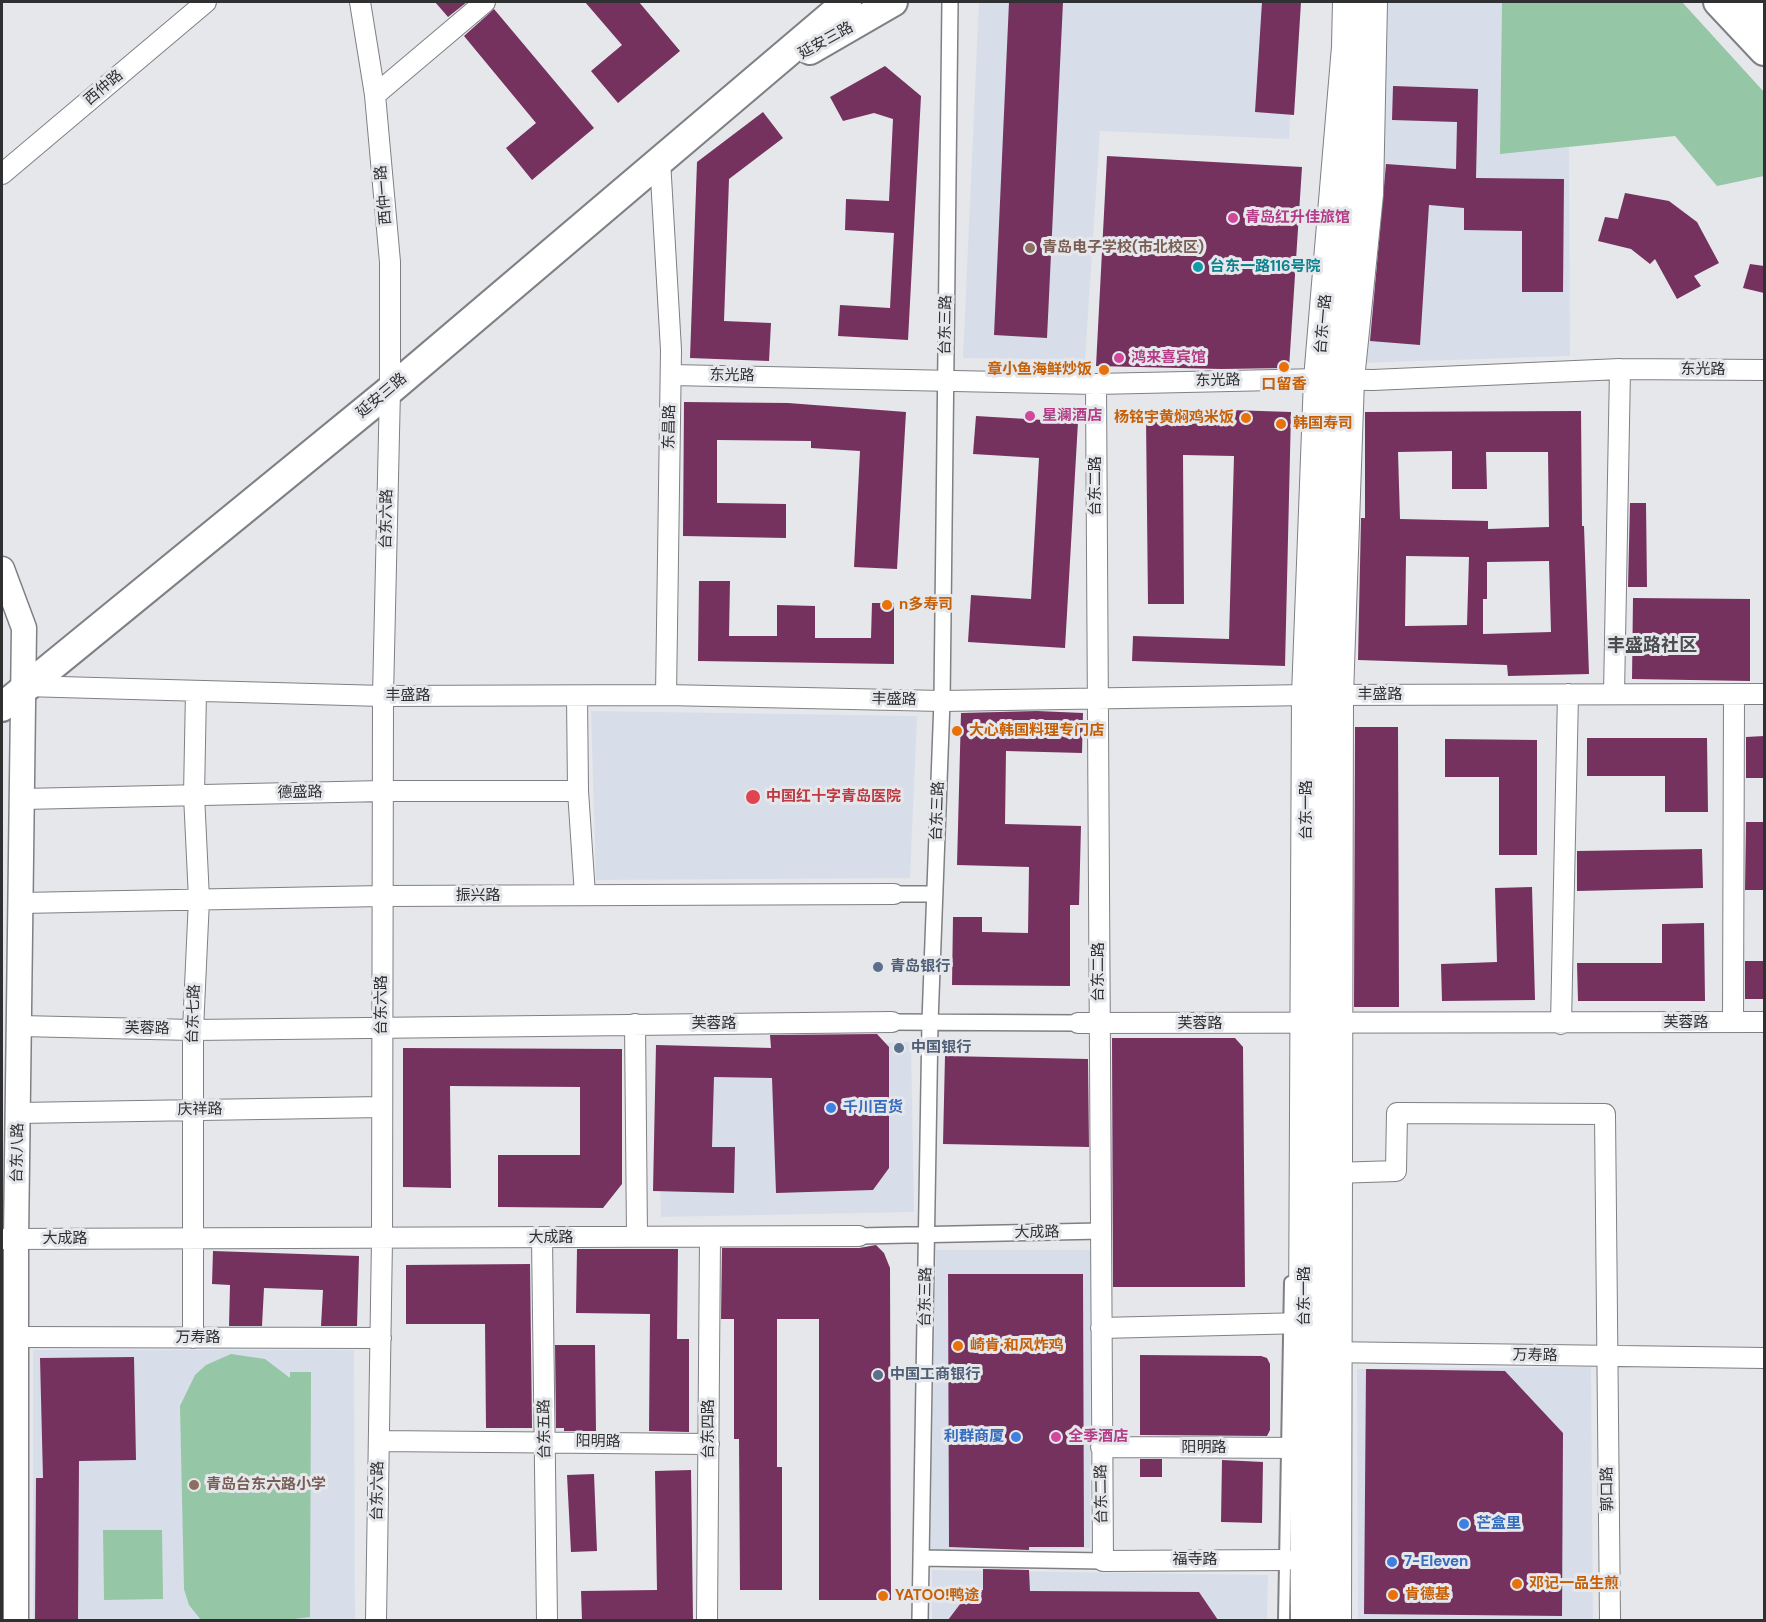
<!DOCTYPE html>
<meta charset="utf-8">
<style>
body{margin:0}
#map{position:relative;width:1766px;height:1622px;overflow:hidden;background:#e5e7eb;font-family:"DM Sans",sans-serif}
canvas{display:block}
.frame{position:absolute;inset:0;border:3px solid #2f3032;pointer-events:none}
</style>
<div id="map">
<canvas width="1766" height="1622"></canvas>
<div class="frame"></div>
</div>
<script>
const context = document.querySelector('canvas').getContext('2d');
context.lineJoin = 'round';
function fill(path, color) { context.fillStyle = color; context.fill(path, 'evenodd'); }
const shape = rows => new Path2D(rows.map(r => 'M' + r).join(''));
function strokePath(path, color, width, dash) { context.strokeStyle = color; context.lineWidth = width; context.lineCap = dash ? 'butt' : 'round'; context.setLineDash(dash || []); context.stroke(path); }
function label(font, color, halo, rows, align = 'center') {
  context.font = font + ' "DM Sans","Noto Sans SC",sans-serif'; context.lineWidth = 6; context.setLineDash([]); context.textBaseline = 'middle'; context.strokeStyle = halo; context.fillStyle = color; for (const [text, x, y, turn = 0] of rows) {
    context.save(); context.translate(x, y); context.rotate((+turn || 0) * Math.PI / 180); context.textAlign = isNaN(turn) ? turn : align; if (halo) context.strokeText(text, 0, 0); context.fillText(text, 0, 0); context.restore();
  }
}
fill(shape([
 [979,2,1296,2,1289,139,1100,131,1085,360,963,358],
 [1382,2,1502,2,1500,153,1569,147,1570,356,1359,363],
 [591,711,917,716,910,878,596,880],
 [911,1042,914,1212,661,1217,656,1045,753,1048],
 [936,1250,1091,1250,1090,1548,930,1552],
 [33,1350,354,1350,355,1620,33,1620],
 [1591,1367,1593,1620,1358,1620,1357,1369],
 [932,1570,1268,1575,1267,1620,932,1620]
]), '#d8dee9');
fill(shape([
 [1502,2,1682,2,1764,92,1764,176,1717,186,1675,136,1500,154],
 [231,1354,265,1359,290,1378,290,1372,311,1372,310,1617,287,1620,201,1620,189,1605,184,1589,180,1406,195,1375,206,1365],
 [103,1530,162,1530,163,1599,104,1600]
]), '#95c6a5');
fill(shape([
 [435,2,467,2,448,17],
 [585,2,639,2,680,51,618,103,591,71,622,45],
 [1009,2,1063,2,1047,338,994,335],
 [1262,2,1301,2,1294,115,1255,112],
 [494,9,594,128,532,180,506,148,536,123,464,36],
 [885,66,921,96,908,340,838,336,840,305,890,308,894,233,845,230,846,199,889,201,893,119,874,113,843,121,830,97],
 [1393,86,1478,89,1476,178,1564,179,1563,292,1522,292,1522,231,1464,230,1464,208,1429,205,1420,345,1370,341,1386,164,1456,169,1457,122,1392,120],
 [763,112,783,138,729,179,724,321,771,323,769,361,690,358,697,162],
 [1107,156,1302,167,1289,368,1221,369,1096,366],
 [1625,193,1669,201,1697,222,1719,263,1694,276,1701,286,1677,299,1655,259,1650,264,1631,249,1598,241,1605,217,1618,219],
 [1750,264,1764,266,1764,293,1743,288],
 [684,402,788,403,906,412,897,569,854,567,860,451,811,448,811,441,717,440,717,503,786,504,786,538,683,536],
 [1200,409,1291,412,1285,666,1132,661,1133,636,1229,639,1234,456,1183,455,1184,604,1148,604,1146,418,1200,418],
 [1581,411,1582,526,1584,526,1589,674,1508,676,1507,665,1358,660,1361,518,1365,518,1365,412],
 [1452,451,1452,489,1487,489,1486,452,1548,452,1549,527,1488,529,1488,521,1400,519,1398,452],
 [1406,556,1469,557,1467,625,1405,626],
 [1549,561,1551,632,1483,634,1483,599,1487,599,1487,562],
 [976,416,1078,422,1065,648,968,642,971,595,1031,599,1039,458,973,454],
 [1630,503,1646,503,1647,587,1628,587],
 [699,581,730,581,729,636,777,636,777,605,815,606,815,638,871,638,872,603,894,603,894,664,698,661],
 [1633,598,1750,599,1750,681,1632,679],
 [1037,711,1083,713,1082,753,1006,751,1005,824,1081,826,1079,905,1070,905,1070,986,952,985,953,917,982,917,982,932,1028,933,1029,867,957,865,961,713],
 [1355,727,1398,727,1399,1007,1354,1007],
 [1764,736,1764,778,1746,778,1746,737],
 [1587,738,1707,738,1708,812,1665,812,1665,776,1587,776],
 [1445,739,1537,740,1537,855,1499,855,1499,777,1445,777],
 [1746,822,1764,822,1764,890,1745,890],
 [1702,849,1703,888,1577,891,1577,851],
 [1532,887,1535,1000,1442,1001,1441,964,1497,962,1495,888],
 [1704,923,1705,1001,1578,1001,1577,963,1662,963,1662,924],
 [1745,961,1764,961,1764,999,1745,999],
 [877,1034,889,1047,889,1168,873,1190,776,1193,772,1078,714,1077,712,1147,735,1147,734,1193,653,1191,656,1045,771,1048,770,1035],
 [1112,1038,1235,1038,1243,1047,1245,1287,1113,1287],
 [403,1048,622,1049,622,1184,603,1208,498,1207,498,1155,580,1155,580,1087,450,1086,451,1188,403,1187],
 [945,1056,1088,1059,1089,1147,943,1144],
 [876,1245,884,1253,890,1268,891,1600,819,1600,819,1319,777,1319,777,1467,782,1467,782,1590,740,1590,739,1439,734,1439,734,1319,721,1319,722,1248,859,1248],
 [577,1249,678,1249,677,1339,689,1339,689,1432,649,1431,650,1314,576,1313],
 [213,1251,359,1256,357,1326,321,1326,323,1290,264,1288,262,1326,229,1326,230,1285,212,1284],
 [530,1264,532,1428,486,1428,485,1324,406,1324,406,1265],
 [948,1274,1083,1274,1084,1547,1029,1547,1029,1550,949,1547],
 [555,1345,595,1345,596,1431,564,1431,564,1428,556,1428],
 [1140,1355,1261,1356,1267,1358,1270,1364,1270,1430,1267,1436,1140,1435],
 [134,1357,136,1460,79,1461,78,1620,35,1620,36,1478,43,1478,40,1358],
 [1366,1369,1505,1371,1563,1433,1562,1616,1364,1614],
 [1140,1459,1162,1459,1162,1477,1140,1477],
 [1222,1460,1263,1462,1262,1523,1221,1522],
 [691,1470,693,1620,582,1620,581,1591,657,1590,655,1471],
 [594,1474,597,1551,571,1552,567,1475],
 [983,1569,1029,1570,1030,1591,1199,1592,1218,1620,948,1620,970,1591,983,1590]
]), '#75325e');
const service = shape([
 [1284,1620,1290,1282]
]);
const pedestrian = shape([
 [894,894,935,894],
 [892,1022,1078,1023],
 [859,1236,1101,1231],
 [921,1558,1103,1561],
 [920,1620,930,1022,942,701,950,2]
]);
const minor = shape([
 [360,2,375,95,390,262,390,390,383,696,382,1239,376,1620],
 [375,95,485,2],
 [660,160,671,350,666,695],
 [2,174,206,2],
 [671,375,1096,384,1320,379,1373,380,1620,369,1764,370],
 [1096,384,1103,1561,1287,1560],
 [24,686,383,696,666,695,942,701,1308,695,1764,694],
 [1614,694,1620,369],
 [577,696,578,791,585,895],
 [23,799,383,791,578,791],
 [21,903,382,896,894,894],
 [1733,1022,1734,694],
 [1078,1023,1764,1022],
 [635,1024,637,1237],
 [1561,1024,1568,694],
 [20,1026,193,1030,892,1022],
 [18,1113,382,1107],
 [1335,1173,1396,1171,1397,1113,1605,1114,1610,1620],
 [542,1238,547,1620],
 [2,1239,859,1236],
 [1101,1328,1305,1323],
 [16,1337,381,1338],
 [193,1338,193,1030,199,899,194,795,196,691],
 [1326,1352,1764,1358],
 [379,1441,709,1444],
 [1101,1447,1307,1448],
 [707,1620,710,1237]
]);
const tertiary = shape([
 [2,569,24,628,16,1239,16,1620]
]);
const secondary = shape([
 [1718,2,1764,51],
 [1746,2,1764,22],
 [810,50,893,2],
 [2,707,390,390,847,2]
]);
const primary = shape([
 [1307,1620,1305,1323,1308,695,1320,379,1348,47,1349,2],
 [1335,1620,1337,695,1348,379,1367,194,1371,2]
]);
strokePath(service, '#7e8084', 14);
strokePath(pedestrian, '#7e8084', 18);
strokePath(minor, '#7e8084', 22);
strokePath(tertiary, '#7e8084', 27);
strokePath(secondary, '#7e8084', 32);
strokePath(primary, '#7e8084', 34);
strokePath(service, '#fff', 10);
strokePath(pedestrian, '#fff', 15);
strokePath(minor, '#fff', 20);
strokePath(tertiary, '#fff', 24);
strokePath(secondary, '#fff', 28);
strokePath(primary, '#fff', 32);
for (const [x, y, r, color] of [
 [1233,218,6,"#d1479c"],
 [1030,248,6,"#8d6e63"],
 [1198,267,6,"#0f9aa8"],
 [1119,358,6,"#d1479c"],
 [1284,367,6,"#e8710a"],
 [1104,370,6,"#e8710a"],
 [1030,416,6,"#d1479c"],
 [1246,418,6,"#e8710a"],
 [1281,424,6,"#e8710a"],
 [887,605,6,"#e8710a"],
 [957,731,6,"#e8710a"],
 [753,797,8,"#e0444e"],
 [878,967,6,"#5c6f8a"],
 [899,1048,6,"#5c6f8a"],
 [831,1108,6,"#3f7fe0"],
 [958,1346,6,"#e8710a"],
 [878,1375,6,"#5c6f8a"],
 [1016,1437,6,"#3f7fe0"],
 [1056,1437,6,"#d1479c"],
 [194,1485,6,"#8d6e63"],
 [1464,1524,6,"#3f7fe0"],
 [1392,1562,6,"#3f7fe0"],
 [1517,1584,6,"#e8710a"],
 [1393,1595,6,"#e8710a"],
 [883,1596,6,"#e8710a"]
]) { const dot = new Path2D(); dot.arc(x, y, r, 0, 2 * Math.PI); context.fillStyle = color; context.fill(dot); strokePath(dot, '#e5e7eb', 2); }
label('15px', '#2f3032', '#e5e7eb', [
 ["延安三路",826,41,-29],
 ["西仲路",104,88,-40],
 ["西仲一路",384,195,-95],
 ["台东一路",1324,324,-85],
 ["台东三路",946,325,-89],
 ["东光路",1703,370],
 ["东光路",732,376,1],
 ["东光路",1218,381,-1],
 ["延安三路",382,396,-40],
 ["东昌路",670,427,-89],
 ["台东二路",1096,486,-90],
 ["台东六路",387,519,-89],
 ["丰盛路",1380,695],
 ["丰盛路",408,696],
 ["丰盛路",894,700,1],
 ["德盛路",300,793,-1],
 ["台东一路",1307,810,-90],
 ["台东三路",938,811,-88],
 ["振兴路",478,896],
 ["台东二路",1099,972,-90],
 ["台东六路",382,1005,-90],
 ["台东七路",194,1014,-88],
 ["芙蓉路",1686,1023],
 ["芙蓉路",714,1024],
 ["芙蓉路",1200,1024],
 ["芙蓉路",147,1029,1],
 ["庆祥路",200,1110,-1],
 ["台东八路",18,1153,-89],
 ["大成路",1037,1233,-1],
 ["大成路",551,1238],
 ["大成路",65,1239],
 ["台东一路",1305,1296,-90],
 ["台东三路",926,1297,-89],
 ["万寿路",198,1338],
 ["万寿路",1535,1356,1],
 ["台东五路",545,1429,-91],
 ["台东四路",709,1429,-90],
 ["阳明路",598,1442,1],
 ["阳明路",1204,1448],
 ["郭口路",1608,1489,-91],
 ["台东六路",378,1491,-89],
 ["台东二路",1102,1494,-91],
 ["福寺路",1195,1560]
]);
label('bold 15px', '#b23c85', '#e5e7eb', [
 ["青岛红升佳旅馆",1245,218],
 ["鸿来喜宾馆",1131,358],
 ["星澜酒店",1042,416],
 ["全季酒店",1068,1437]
], 'left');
label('bold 15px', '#785e54', '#e5e7eb', [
 ["青岛电子学校(市北校区)",1042,248],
 ["青岛台东六路小学",206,1485]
], 'left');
label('bold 15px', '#0d838f', '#e5e7eb', [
 ["台东一路116号院",1210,267]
], 'left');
label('bold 15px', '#c56008', '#e5e7eb', [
 ["章小鱼海鲜炒饭",1092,370,"right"],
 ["口留香",1284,385,"center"],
 ["杨铭宇黄焖鸡米饭",1234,418,"right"],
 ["韩国寿司",1293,424],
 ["n多寿司",899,605],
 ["大心韩国料理专门店",969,731],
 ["崎肯·和风炸鸡",970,1346],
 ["邓记一品生煎",1529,1584],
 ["肯德基",1405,1595],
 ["YATOO!鸭途",895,1596]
], 'left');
label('bold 15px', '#be3a42', '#e5e7eb', [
 ["中国红十字青岛医院",766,797]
], 'left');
label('bold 15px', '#4e5e75', '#e5e7eb', [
 ["青岛银行",890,967],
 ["中国银行",911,1048],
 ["中国工商银行",890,1375]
], 'left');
label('bold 15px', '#366cbe', '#e5e7eb', [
 ["千川百货",843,1108],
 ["利群商厦",1004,1437,"right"],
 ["芒盒里",1476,1524],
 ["7-Eleven",1404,1562]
], 'left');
label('bold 18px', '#4a4b4f', '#e5e7eb', [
 ["丰盛路社区",1652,646]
]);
</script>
